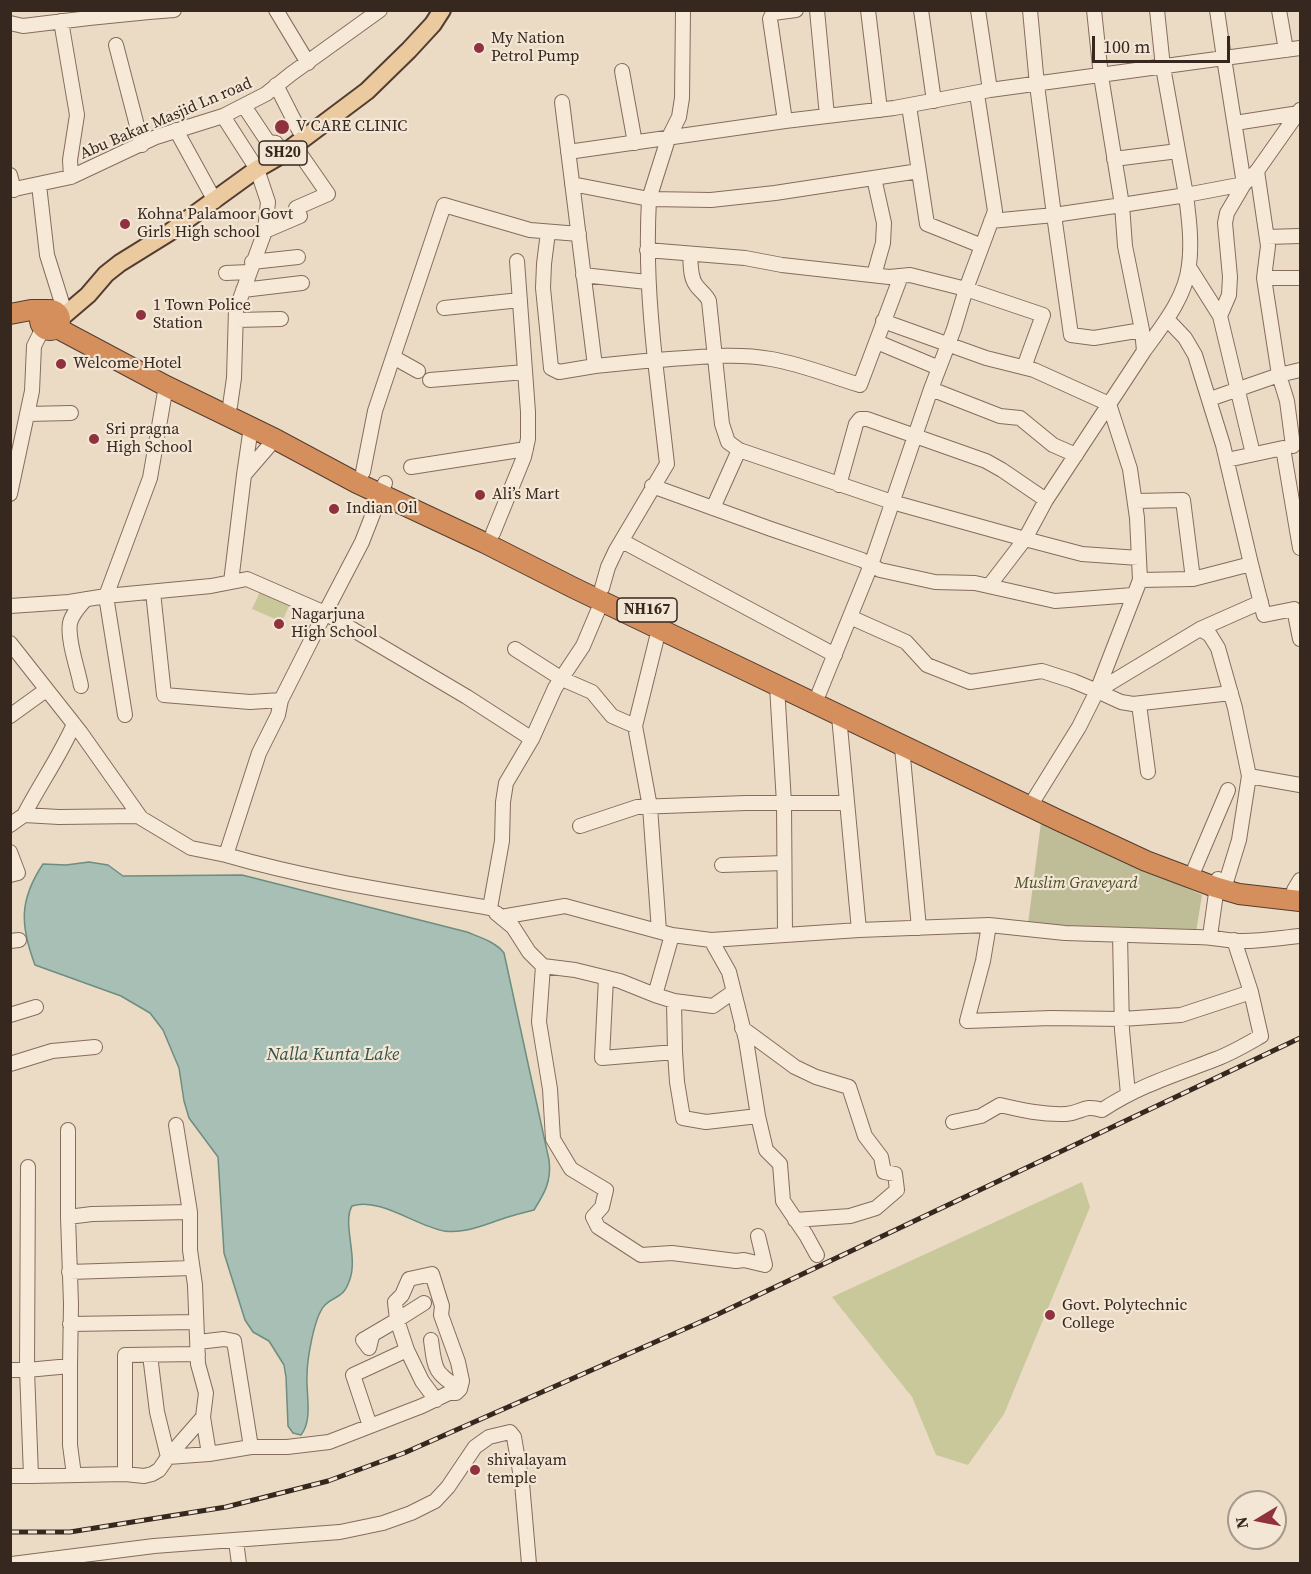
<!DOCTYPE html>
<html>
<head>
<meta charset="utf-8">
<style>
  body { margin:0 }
  #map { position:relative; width:1311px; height:1574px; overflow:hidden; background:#ebdbc5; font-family:"Source Serif 4",serif }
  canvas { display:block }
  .frame { position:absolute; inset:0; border:12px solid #36271f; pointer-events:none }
  .north { position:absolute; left:1227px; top:1490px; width:60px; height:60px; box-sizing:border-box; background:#f3e6d4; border:2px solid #a79a8c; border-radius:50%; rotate:260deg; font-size:16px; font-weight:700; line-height:24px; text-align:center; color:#36271f }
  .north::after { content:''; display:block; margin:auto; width:21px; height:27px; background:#90313e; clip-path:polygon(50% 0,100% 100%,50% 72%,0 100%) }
  .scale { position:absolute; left:1092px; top:36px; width:138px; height:27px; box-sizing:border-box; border:3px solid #36271f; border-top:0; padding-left:8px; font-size:18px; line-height:21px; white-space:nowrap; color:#36271f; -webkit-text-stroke:4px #f3e6d4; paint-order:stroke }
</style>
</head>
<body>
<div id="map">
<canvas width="1311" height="1574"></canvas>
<div class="frame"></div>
<div class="north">N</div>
<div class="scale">100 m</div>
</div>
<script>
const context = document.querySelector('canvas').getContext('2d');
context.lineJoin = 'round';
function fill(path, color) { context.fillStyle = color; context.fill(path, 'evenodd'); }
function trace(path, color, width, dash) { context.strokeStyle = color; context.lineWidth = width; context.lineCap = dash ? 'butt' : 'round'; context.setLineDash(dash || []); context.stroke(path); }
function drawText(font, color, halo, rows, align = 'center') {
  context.font = font + ' "Source Serif 4",serif'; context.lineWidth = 4.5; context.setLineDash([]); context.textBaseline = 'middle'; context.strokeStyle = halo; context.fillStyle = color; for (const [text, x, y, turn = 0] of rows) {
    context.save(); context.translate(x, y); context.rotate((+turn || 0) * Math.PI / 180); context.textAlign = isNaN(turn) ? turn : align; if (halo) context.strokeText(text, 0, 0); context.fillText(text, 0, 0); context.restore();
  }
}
fill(new Path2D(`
  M260,592L289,606L282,622L252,609Z
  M1082,1182L1090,1207L1004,1414L968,1465L936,1455L912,1397L832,1297Z`), '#c9c89a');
fill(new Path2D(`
  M1041,822L1202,895L1196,932L1028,924Z`), '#bebd98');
const water = new Path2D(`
  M89,862L108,865L123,876L242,875L467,932C479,937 496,942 504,953L549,1160C552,1181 544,1194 534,1210C523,1213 513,1215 502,1219C483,1225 465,1234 444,1231C416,1226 380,1197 352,1206C342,1223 358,1256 350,1279C343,1300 336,1294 325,1305C314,1316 307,1360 307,1376C306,1394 313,1420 301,1435L293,1433L288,1426L286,1377L284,1365L269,1341L253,1332L245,1320L224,1253L218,1157L189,1118L184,1101L179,1068L163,1030L150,1013L121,996L35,965C20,925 19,900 43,864L66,865Z`);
fill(water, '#a7bfb4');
trace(water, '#6e8d81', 1.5);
const minor = new Path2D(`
  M87,10L89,18L149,12
  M149,10V12L174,10
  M276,10L308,63
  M683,10L682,98L679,117L668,139L649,199L711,200L775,193L919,171
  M817,10L827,116
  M868,10L880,110
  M921,10L934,101
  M978,10L990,90
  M1094,10L1101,76L1122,205L1186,195L1163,67L1157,10
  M1217,10L1224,58L1300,48
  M1279,10L1286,50
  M61,21L77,115L70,160L71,177
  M10,23L23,26L89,18
  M116,45L142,145
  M622,71L635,143
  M276,85L299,130L306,136
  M562,102L595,366L655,360L667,464L616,550L608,567L602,588
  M244,106L268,142L276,143L283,154
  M909,106L927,224L982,246
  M223,116L257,169L268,202L265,231L236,310L234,378L230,406
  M785,121L770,19L773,13L796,10
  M1235,123L1299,113
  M176,130L215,201
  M568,152L785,121L894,108L990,90L1224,58L1244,184L1257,171L1300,110
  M1114,159L1178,151
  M1257,171L1268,246L1264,278L1279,375L1300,370
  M10,175L14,190
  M572,184L649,199C646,256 649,303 655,360C693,358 733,352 771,359C801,364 830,376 860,385L901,276
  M39,185L47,255L62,303
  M10,190L71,177L156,137L223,116L266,94L291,74L380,10
  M991,221L1054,215L1037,85L1030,10
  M265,231L300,216L296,208L328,194L294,145
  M548,232L544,264L543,288L551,368L559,372L595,366
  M1267,237L1300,236
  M647,250L745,258L782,265L889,277L910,275L966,289L1043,315L1024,367
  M690,255C691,265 690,277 696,285C700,291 706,294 709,301L722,424L728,442L739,450
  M252,262L298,257
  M1189,267L1220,316L1253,454
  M226,273L249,272
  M583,275L647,282
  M874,275L883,243L884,223L874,178
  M1264,278H1300
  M243,290L302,283
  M444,308L520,300
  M1220,316L1229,295L1230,277L1225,223L1227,213L1244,184
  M236,320L281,319
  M877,342L939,368
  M1144,351C1162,326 1186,297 1189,265C1192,242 1189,219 1186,195L1244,184
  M393,357L418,371
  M430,380L525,372
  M931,389L1000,416L1020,418L1053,445L1076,455
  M1210,399L1279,375L1287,401L1293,446
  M27,414L71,413
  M1227,460L1283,448L1300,548
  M411,467L526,449
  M363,472L375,411L444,205L530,230L579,234
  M244,475L251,427
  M839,485L856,424L860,419H867L986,461L1002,470L1046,500
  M652,486L771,529L862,560L880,570L935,582L975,583L1055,601L1133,595
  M10,494L32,391L34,346L43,328
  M1135,501L1183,500L1193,579
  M713,508L739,450L892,502L1025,539L1082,554L1139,558
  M493,533L524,457L528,439V412L517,261
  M622,541L835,655
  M1251,564L1264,615L1294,609L1300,639
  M1140,580L1193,579L1251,564L1223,445L1195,355L1185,338L1167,319
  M231,582L244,475L275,439
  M989,586L1025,539L1046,500L1144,351L1142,330L1094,338L1071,335L1054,215L1122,205L1125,246L1142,330
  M10,606L69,602L106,596L211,586L247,579L325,613L362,542L385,483
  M850,617L906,642L927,665L970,682L1042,671L1073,681L1097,691L1140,580L1137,518L1130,469L1109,404L1034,370L986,358L883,321
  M659,629L635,726L650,807L659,931
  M1200,629L1261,602
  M10,643L81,733L141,818L191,848L226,855L259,753L278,715L281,700L250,702L164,695L153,592
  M515,649L562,679L592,692L612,716L635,726
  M81,686C78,669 67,640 70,623C72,614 80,606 86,599
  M777,686L784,803L785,935
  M1097,691L1121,702L1133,704L1231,693
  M819,693L871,565L931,389L954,329L966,289L995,211L977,94
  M281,700L325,613L467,697L532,739
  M1139,704L1148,772
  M125,715L106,596L150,478L166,386
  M10,716L46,690
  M839,716L859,930
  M74,724C60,756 40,784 24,815L59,817L139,816
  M902,747L919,928
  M1249,776L1300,785
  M1035,798L1079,727L1097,691L1200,629L1210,635L1218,648L1235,708L1249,776L1239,840L1227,879
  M10,825L24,815
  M580,826L637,807L746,803H845
  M10,852L18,873L10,875
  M226,855C312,880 402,893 490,908L502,841L503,802L506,783L532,739L555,688L583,646L602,601
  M722,865L784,863
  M1194,870L1228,790
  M1294,890L1300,880
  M496,913L513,927L529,952L543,966L575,970L620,981L655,995L672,935
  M501,917L565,906L672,935L711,940L859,930L989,925L1065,933L1193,937C1209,936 1222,940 1237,941C1258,942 1279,938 1300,936
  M989,925L983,961L967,1021L1051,1018L1122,1019L1181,1015L1251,992
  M1120,935L1122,1030L1128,1094
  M1210,936L1218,879
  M711,940L729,972L746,1040L758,1116L766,1150L780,1164L783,1201L806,1235L817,1255
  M10,941L19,940
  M543,966L539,1022L550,1089L553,1139L571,1169L606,1190L602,1207L593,1217L598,1227L641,1255L672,1253L736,1261L744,1260L765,1265L758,1236
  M606,978L602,1058L675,1052L677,1082L683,1118L706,1122L758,1116
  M655,995L674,1001L675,1052
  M674,1001L713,1006L733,992
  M10,1015L36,1007
  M742,1028L795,1067L816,1077L849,1087L865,1136L881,1157L884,1172L895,1174L897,1190L876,1208L850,1216L795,1220
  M10,1064L52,1051L95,1047
  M953,1122L981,1116L1000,1105C1021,1110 1043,1115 1066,1114C1082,1113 1083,1104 1102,1110C1140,1085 1175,1075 1216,1059C1232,1053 1247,1044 1261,1036L1251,992L1234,940
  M176,1125L190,1212V1250L195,1285L198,1364L206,1393L203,1417L209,1454
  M68,1130V1217
  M69,1272L192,1268
  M70,1324L196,1322
  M372,1336L369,1348L363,1340L397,1320L407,1350
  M431,1340C435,1370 434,1372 460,1389
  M198,1342L224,1339L234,1341L251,1447
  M150,1355L157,1412L168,1457
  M70,1366L71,1304L68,1217L92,1214L190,1212
  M10,1370H27L28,1167
  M370,1426L353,1375L407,1350L422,1381L436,1400
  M168,1457L203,1417
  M125,1474V1355L198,1354
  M10,1476H31L27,1370L70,1366V1445L74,1475
  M31,1476L125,1474L144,1476L152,1474L159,1470L168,1457L209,1454L251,1447H287L329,1442L422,1406L449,1393H456L460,1389L462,1381L458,1362L441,1315L442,1306L432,1274L409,1279L402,1295L395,1302L397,1320L424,1303
  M236,1541L239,1564
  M12,1564L154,1546L340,1532L383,1523L411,1513L435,1501L448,1487L475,1447L489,1437L510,1432L514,1437L522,1483L529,1564`);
const major = new Path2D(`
  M61,318L88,295L106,274L120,263L170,232L257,169L283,154L367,91L409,50L433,24L442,10`);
const highway = new Path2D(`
  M40 320a10 10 0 1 1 20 0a10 10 0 1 1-20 0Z
  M10,314L31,310H47
  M57,328L166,386L275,439L357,483L485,543L574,588L1060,821L1146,861L1215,887L1239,894L1300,901`);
trace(minor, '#856c5c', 16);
trace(major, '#533c30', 20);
trace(highway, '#533c30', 22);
trace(minor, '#f6e9d8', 14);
trace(major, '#eccaa0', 16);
trace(highway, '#d58f5c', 20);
const rail = new Path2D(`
  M10,1532H70L226,1507L328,1481L404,1453L714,1316L1300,1038`);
trace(rail, '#36271f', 5);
trace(rail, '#f3e6d4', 3, [9]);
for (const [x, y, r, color] of [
  [479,48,6,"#90313e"],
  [282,127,8,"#90313e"],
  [125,224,6,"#90313e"],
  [141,315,6,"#90313e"],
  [61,364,6,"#90313e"],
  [94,439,6,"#90313e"],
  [480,495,6,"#90313e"],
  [334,509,6,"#90313e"],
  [279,624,6,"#90313e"],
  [1050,1315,6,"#90313e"],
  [475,1470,6,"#90313e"]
]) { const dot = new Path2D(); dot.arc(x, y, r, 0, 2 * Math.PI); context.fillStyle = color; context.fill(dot); trace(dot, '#f3e6d4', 2); }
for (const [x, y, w] of [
  [283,153,48],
  [647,610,60]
]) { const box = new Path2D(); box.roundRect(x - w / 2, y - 12, w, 24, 4.5); context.fillStyle = '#f3e6d4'; context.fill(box); trace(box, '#36271f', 1.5); }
drawText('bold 15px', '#36271f', null, [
  ["SH20",283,153],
  ["NH167",647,610]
]);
drawText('16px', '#36271f', '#f3e6d4', [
  ["My Nation",491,39],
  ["Petrol Pump",491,57],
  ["V CARE CLINIC",296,127],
  ["Kohna Palamoor Govt",137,215],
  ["Girls High school",137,233],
  ["1 Town Police",153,306],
  ["Station",153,324],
  ["Welcome Hotel",73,364],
  ["Sri pragna",106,430],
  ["High School",106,448],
  ["Ali’s Mart",492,495],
  ["Indian Oil",346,509],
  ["Nagarjuna",291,615],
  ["High School",291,633],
  ["Govt. Polytechnic",1062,1306],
  ["College",1062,1324],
  ["shivalayam",487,1461],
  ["temple",487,1479]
], 'left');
drawText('16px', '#36271f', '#f3e6d4', [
  ["Abu Bakar Masjid Ln road",166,119,-23]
]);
drawText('italic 16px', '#4c5127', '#f3e6d4', [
  ["Muslim Graveyard",1076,884]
]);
drawText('italic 18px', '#30554d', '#f3e6d4', [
  ["Nalla Kunta Lake",333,1055]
]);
</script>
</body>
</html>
